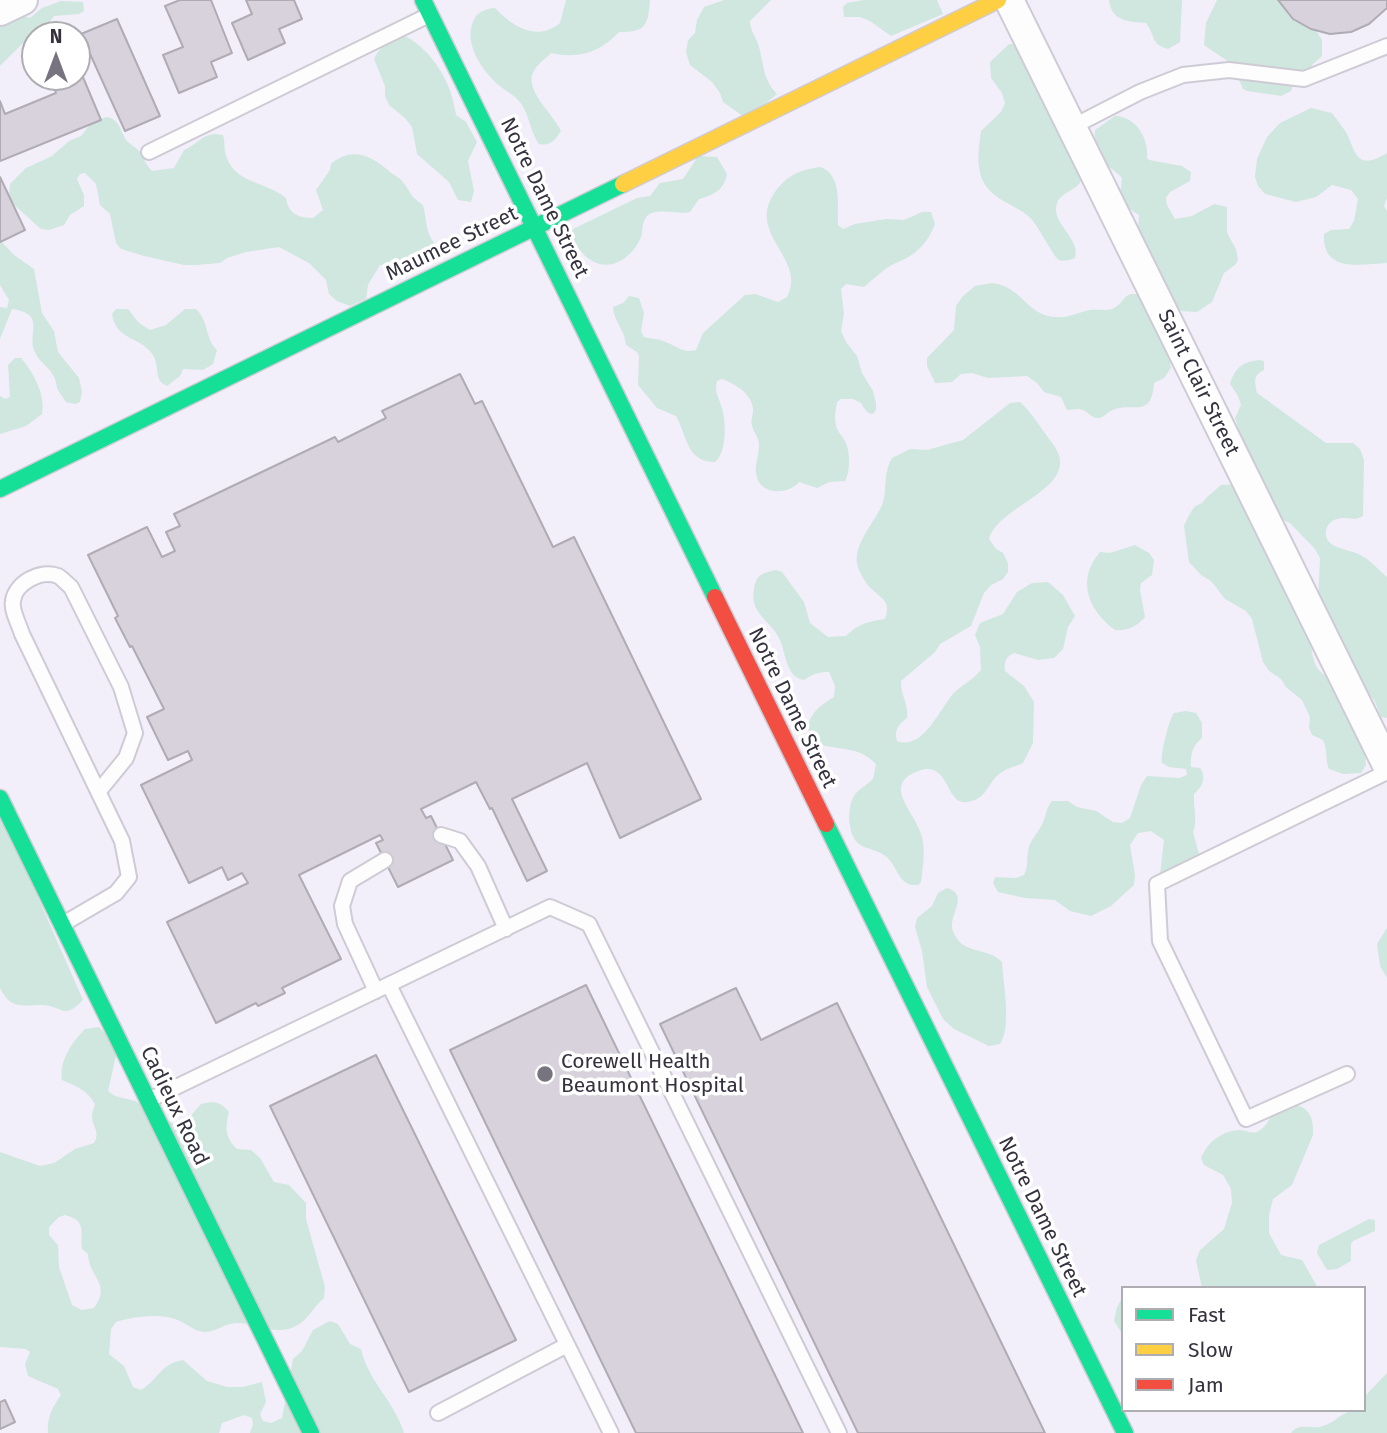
<!DOCTYPE html>
<html>
<head>
<meta charset="utf-8">
<style>
  body { margin:0 }
  #map { position:relative; width:1387px; height:1433px; overflow:hidden; background:#f2effa; font-family:"Fira Sans",sans-serif }
  canvas { display:block }
  .legend { position:absolute; left:1121px; top:1286px; width:245px; height:126px; box-sizing:border-box; background:#fff; border:2px solid #aeadb2; margin:0; padding:9px 12px; list-style:none; font-size:21px; color:#35313e }
  .legend li { display:flex; align-items:center; gap:14px; height:35px }
  .legend b { width:35px; border:2px solid #aeadb2 }
  .north { position:absolute; left:21px; top:21px; width:70px; height:70px; box-sizing:border-box; background:#fff; border:2px solid #aeadb2; border-radius:50%; rotate:0deg; font-size:19px; font-weight:700; line-height:28px; text-align:center; color:#35313e }
  .north::after { content:''; display:block; margin:auto; width:24px; height:32px; background:#777480; clip-path:polygon(50% 0,100% 100%,50% 72%,0 100%) }
</style>
</head>
<body>
<div id="map">
<canvas width="1387" height="1433"></canvas>
<ul class="legend">
<li><b style="height:9px;background:#16e098"></b>Fast</li>
<li><b style="height:9px;background:#ffcf43"></b>Slow</li>
<li><b style="height:9px;background:#f24e42"></b>Jam</li>
</ul>
<div class="north">N</div>
</div>
<script>
const context = document.querySelector('canvas').getContext('2d');
context.lineJoin = 'round';
function fill(path, color) { context.fillStyle = color; context.fill(path, 'evenodd'); }
function trace(path, color, width, dash) { context.strokeStyle = color; context.lineWidth = width; context.lineCap = dash ? 'butt' : 'round'; context.setLineDash(dash || []); context.stroke(path); }
function drawText(font, color, halo, rows, align = 'center') {
  context.font = font + ' "Fira Sans",sans-serif'; context.lineWidth = 7; context.setLineDash([]); context.textBaseline = 'middle'; context.strokeStyle = halo; context.fillStyle = color; for (const [text, x, y, turn = 0] of rows) {
    context.save(); context.translate(x, y); context.rotate((+turn || 0) * Math.PI / 180); context.textAlign = isNaN(turn) ? turn : align; if (halo) context.strokeText(text, 0, 0); context.fillText(text, 0, 0); context.restore();
  }
}
fill(new Path2D(`
  M566,0H650C648,26 646,32 619,32C600,53 578,59 551,53C546,58 539,63 535,69C521,88 553,113 561,131C555,140 551,146 539,144C530,132 530,117 522,105C516,96 509,93 501,87C482,72 460,40 476,16C480,11 489,8 495,8C513,27 537,42 560,23Z
  M724,0H771L750,21C750,31 757,38 759,47C764,65 763,80 777,94L747,119L723,102L720,93L712,82L690,65L686,52L688,40L695,33L697,20L704,7Z
  M864,0H937L943,14L891,36L870,21L860,17H844L843,7L847,3Z
  M1109,0H1182L1180,42L1168,49C1150,44 1156,36 1146,23C1129,22 1111,21 1109,0Z
  M1217,0H1302L1308,17L1322,40V56L1312,65L1308,76L1294,83L1291,91L1281,96L1247,91L1243,89L1232,64L1204,45L1206,23Z
  M61,1L83,2L84,11L79,14L54,16L47,26L31,35L0,66V24L19,14L30,18L42,8Z
  M403,35C432,49 452,83 456,115L466,122L477,142L468,161L474,191L471,202L458,200L449,182L417,154L412,127L405,118L389,105L385,96V86L374,59C379,47 391,39 403,35Z
  M1009,44H1015L1020,48L1087,171C1084,175 1082,181 1078,185C1072,191 1060,194 1057,203C1050,224 1081,237 1075,258C1070,260 1064,262 1059,260C1054,258 1039,227 1032,220C1020,205 992,202 982,179C976,164 979,146 981,131L1001,112L1005,103L1002,93L991,78L990,62Z
  M1311,108L1332,113C1337,120 1344,128 1348,136C1357,159 1360,169 1387,153V198L1384,206L1387,211V263C1362,264 1322,274 1324,234L1331,230L1349,229L1354,221L1358,199L1351,190L1332,185L1316,197L1296,202L1265,194L1258,186L1255,177L1257,159L1267,137L1280,123Z
  M1115,116C1136,116 1149,139 1147,158L1149,160L1182,166L1191,172L1190,181L1170,192L1166,198L1167,205L1175,219L1192,216L1214,204L1227,207V233L1236,249L1238,260L1235,265L1224,273L1212,302L1197,312L1181,311L1170,301L1138,231L1139,215L1122,204L1120,197L1122,178C1101,157 1092,164 1095,130Z
  M106,117C120,118 120,132 127,141C131,145 137,148 140,152C144,159 146,165 152,171L174,168L184,150C200,144 202,131 223,135C225,141 224,146 225,152C232,184 266,181 286,198C288,214 299,218 313,218L323,210L316,190L330,170L331,164C352,146 371,156 389,171C393,175 399,177 402,181C413,194 407,194 423,205C427,220 425,232 435,244C433,263 395,266 380,265L368,285L366,299L350,306L337,301L329,294L326,280L309,263L279,247L246,252L227,258L220,263L196,265H184L144,256L121,249L116,243L110,214L100,205L96,184L85,173L80,174L77,179L84,195V206L70,215L64,225L49,230L41,229L12,203L9,195L10,184L26,168L52,156L69,141L81,136L91,123Z
  M698,156L717,157L727,174C724,190 714,195 699,199L690,212C678,215 657,207 647,216C642,221 643,230 641,237C633,257 610,274 589,259C581,254 578,245 571,239V230L637,198L650,196L660,183L683,179Z
  M820,167C843,174 837,207 838,225L843,229L855,224L886,219L904,220L922,212H931L935,224C927,245 915,255 896,263C885,267 873,280 864,287L846,284L841,289L844,314L841,331L846,342L857,356L862,373L873,391L876,403V410L873,414C867,414 864,408 861,403L853,399H841L837,402C836,410 834,417 836,425C837,432 842,435 845,441C850,451 851,471 845,481L829,482L817,488L799,482C787,496 758,495 756,473C755,464 759,455 759,445C759,437 753,432 752,425C750,419 754,414 753,408C751,393 735,384 722,379L717,381C714,392 719,398 722,408C726,423 727,452 715,462C686,462 687,435 676,416L657,408L638,385L639,356L637,352L626,345C625,330 614,322 613,307L623,303L629,296L639,298L644,313L641,331L644,337C652,339 661,339 668,343C680,348 683,353 696,350L703,333L745,295L755,294L778,302L787,297C808,259 745,234 775,192C787,175 800,170 820,167Z
  M0,240L14,255L34,269L42,313L54,331L58,352L79,378L82,392L80,402L75,404L66,402C63,397 59,393 57,388C56,384 56,380 54,377C50,367 38,362 34,350C28,332 46,314 12,309L0,339V307L7,308L9,300L0,285Z
  M992,283C1024,287 1026,317 1058,317C1069,318 1079,312 1090,310C1097,309 1105,311 1112,309C1129,301 1119,291 1144,295L1165,327L1171,368L1164,378L1154,383C1151,421 1132,400 1111,411C1106,413 1103,419 1097,418C1092,418 1088,412 1083,410C1078,408 1072,410 1067,410L1061,397L1044,392L1037,383L1027,376L988,378L972,373L961,374L952,382L935,383L927,366V358L954,330L956,306L963,296L975,286Z
  M116,309H128L139,323L150,330L166,325L185,309H196C209,321 205,339 217,350L213,364L203,370L183,369L180,376L167,386C153,380 160,368 154,357C143,336 116,342 112,314Z
  M15,358H21C33,372 46,395 42,414L26,426L0,434V396L5,399L10,397L8,365Z
  M1259,360L1264,361V370C1252,376 1255,382 1257,393L1326,443H1353L1360,449L1364,460L1363,516C1354,522 1347,516 1337,519C1332,520 1327,525 1326,530C1323,550 1350,548 1362,556C1372,561 1378,570 1387,577V718L1381,717C1375,704 1376,694 1360,694L1366,765L1361,773L1343,774L1329,769C1325,760 1328,751 1323,740L1312,735L1309,727L1310,717L1302,700L1286,687L1281,679L1269,671L1263,662L1252,619L1246,611L1225,599L1211,581L1201,575L1189,562L1184,526L1188,517L1194,507L1202,503L1207,497L1221,485L1239,484L1244,445L1235,418L1241,405L1238,396L1230,384C1235,368 1242,362 1259,360ZM1276,517L1290,523L1315,549L1320,558L1318,604L1331,678C1305,669 1315,640 1306,619C1303,611 1292,607 1287,599Z
  M1020,402C1031,412 1038,424 1047,436C1052,443 1059,451 1060,460C1063,493 998,508 989,539L996,549L1003,553L1008,563V572L1003,579L991,585L984,593L971,626L940,644L935,652L901,681C900,694 909,704 907,718C898,725 894,730 897,741C922,751 939,711 952,695C961,685 972,681 981,670L980,647L975,635L980,623L1003,614L1017,592L1032,583L1048,582L1063,595L1075,616L1068,627L1063,649L1054,658L1038,660L1014,653C1006,657 1004,661 1005,671L1024,686L1034,702L1033,743L1023,763C1014,767 1004,769 998,775C986,786 987,799 967,802C945,806 950,759 918,771C881,785 915,812 921,834C926,848 923,867 921,882L918,885C897,887 898,864 884,855C877,850 866,849 859,844C847,835 846,805 856,793C861,788 868,784 873,779L876,764C858,745 838,751 814,743C800,721 816,708 834,697L835,686L829,672C818,672 813,674 804,680C786,677 786,654 780,640C771,620 749,614 754,589C756,574 763,573 776,570L782,572L804,602L810,623L828,637L846,636C859,623 868,622 885,619C890,605 886,601 875,592C869,588 862,577 859,570C849,548 874,524 882,505C888,491 882,476 892,458L910,449L927,450L963,440L1010,403Z
  M1135,545L1149,553L1154,560L1152,575L1141,583L1140,590L1145,617C1138,626 1127,631 1115,630C1088,610 1076,580 1100,552L1110,553Z
  M1186,711L1196,713L1202,723V738C1191,748 1191,754 1191,767L1200,768C1207,778 1202,787 1194,794C1193,807 1198,821 1193,832L1199,854L1192,875L1167,880L1160,874L1164,840L1151,831L1138,833L1130,845L1135,875L1134,885L1111,906L1091,916L1070,911L1055,900L1025,898L998,892L993,883L995,877L1016,878L1024,875C1029,866 1026,856 1029,847C1032,837 1040,831 1043,822C1047,813 1046,808 1052,801H1068L1077,807L1096,811L1113,822L1122,823L1130,818L1141,785L1147,776L1179,778L1187,775L1186,769L1169,767L1162,763C1160,757 1169,718 1174,713Z
  M0,811L83,1000C63,1021 63,1006 43,1005C22,1005 11,1010 0,988Z
  M947,888C971,895 947,916 953,931C962,956 987,946 1002,962C1003,983 1012,1027 1000,1044L989,1046L954,1029L943,1019L927,987L922,951L915,927L917,918L932,906L938,893Z
  M1387,928V978L1380,966L1377,944Z
  M99,1027L118,1047L108,1091L115,1096L135,1101L182,1129L188,1119L201,1104C214,1101 220,1101 229,1112C225,1127 225,1138 237,1149L251,1150L260,1158L274,1182L289,1185L306,1203V1219L325,1287L324,1298C313,1307 308,1321 294,1327C275,1336 254,1322 235,1323C224,1324 216,1332 204,1332C192,1331 186,1322 175,1319C160,1313 131,1317 116,1322L111,1329L109,1354L124,1366L133,1387L141,1390C159,1379 160,1364 183,1360L207,1381L227,1387H243L262,1382L266,1402L260,1414L263,1421L271,1423L282,1418L293,1359L302,1351L313,1330L330,1321L338,1324L350,1344L361,1349C368,1381 395,1402 404,1433H250L253,1424L252,1418L244,1415L222,1423L219,1433H48C47,1417 52,1408 61,1395L58,1389L28,1376L25,1364L30,1352L26,1349L0,1347V1152L40,1166L54,1163L75,1149L94,1143C101,1132 92,1127 92,1116C92,1112 94,1108 95,1104C87,1090 76,1086 62,1080C59,1061 72,1042 85,1029ZM65,1215C87,1221 80,1230 82,1249L88,1254C89,1278 112,1284 94,1308L82,1310L72,1305L59,1267L58,1245L49,1235V1227L59,1217Z
  M1291,1104C1309,1106 1314,1117 1313,1135L1292,1185L1273,1199L1269,1215V1233L1281,1255L1302,1260L1318,1288H1202L1196,1260L1200,1250L1224,1229L1232,1203L1231,1189L1223,1175L1204,1165L1201,1158C1208,1142 1221,1131 1240,1130C1246,1130 1250,1134 1257,1132C1271,1126 1268,1109 1291,1104Z
  M1369,1219L1375,1220V1231L1353,1241L1351,1244V1261L1337,1269L1327,1270L1317,1253L1319,1245Z
  M1121,1300H1123V1335L1114,1321L1117,1307Z
  M1387,1373V1433H1291C1299,1422 1311,1430 1323,1426C1343,1419 1339,1410 1364,1410V1397Z`), '#cfe7de');
const building = new Path2D(`
  M180,0H211L232,53L211,62L217,77L179,93L163,55L183,47L165,6Z
  M246,0H294L302,19L279,29L285,43L248,60L232,23L252,14Z
  M1278,0H1387V8L1369,24L1351,32L1330,34L1311,29L1293,19Z
  M117,19L160,116L125,131L81,34Z
  M77,63L101,120L0,161V101L5,114L56,93L50,77H77Z
  M0,177L25,230L0,242Z
  M460,374L475,404L482,401L553,547L574,537L701,799L620,838L587,763L512,799L547,871L527,881L492,808L490,809L476,782L421,809L426,818L431,816L453,860L398,887L376,843L383,840L380,835L299,875L341,959L282,988L285,993L258,1006L256,1003L216,1023L167,922L248,883L242,873L228,880L222,867L189,883L141,785L192,760L188,751L168,760L147,717L164,709L132,646L130,647L115,618L118,616L88,555L147,527L162,557L175,551L166,532L180,526L174,514L335,437L338,442L386,418L382,411Z
  M586,985L803,1433H636L450,1050Z
  M736,988L761,1040L837,1003L1045,1433H858L660,1024Z
  M376,1055L516,1340L409,1392L270,1106Z
  M5,1400L15,1422L0,1429V1402Z`);
fill(building, '#d7d2dc');
trace(building, '#b0abb5', 2);
const lane = new Path2D(`
  M1072,127L1140,92L1183,75L1229,70L1304,79L1387,46
  M149,152L427,16
  M441,835L460,841L478,866L506,929
  M63,924L116,893L129,877L122,841L22,634C19,624 11,610 13,601C15,583 41,569 58,576C62,578 67,584 71,587L121,687L135,733L126,758L99,791
  M389,985L611,1433
  M376,991L345,924L342,906L350,881L385,860
  M1347,1074L1246,1119L1160,941L1157,884L1387,772
  M149,1100L550,907L589,924L839,1433
  M438,1413L567,1345`);
const street = new Path2D(`
  M1009,0L1387,765
  M0,11L23,0`);
const fast = new Path2D(`
  M423,0L715,597
  M0,489L623,184
  M0,798L311,1433
  M826,824L1125,1433`);
const slow = new Path2D(`
  M623,184L998,0`);
const jam = new Path2D(`
  M715,597L826,824`);
trace(lane, '#cecbd5', 18);
trace(street, '#cecbd5', 32);
trace(fast, '#cecbd5', 19);
trace(slow, '#cecbd5', 19);
trace(jam, '#cecbd5', 19);
trace(lane, '#fdfdfe', 14);
trace(street, '#fdfdfe', 28);
trace(fast, '#16e098', 16);
trace(slow, '#ffcf43', 16);
trace(jam, '#f24e42', 16);
for (const [x, y, r, color] of [
  [545,1074,9,"#777480"]
]) { const dot = new Path2D(); dot.arc(x, y, r, 0, 2 * Math.PI); context.fillStyle = color; context.fill(dot); trace(dot, '#fff', 2.5); }
drawText('21px', '#35313e', '#fff', [
  ["Notre Dame Street",544,198,64],
  ["Maumee Street",452,244,-26],
  ["Saint Clair Street",1198,383,64],
  ["Notre Dame Street",792,708,64],
  ["Cadieux Road",174,1106,64],
  ["Notre Dame Street",1042,1217,64]
]);
drawText('21px', '#35313e', '#fff', [
  ["Corewell Health",561,1062],
  ["Beaumont Hospital",561,1086]
], 'left');
</script>
</body>
</html>
